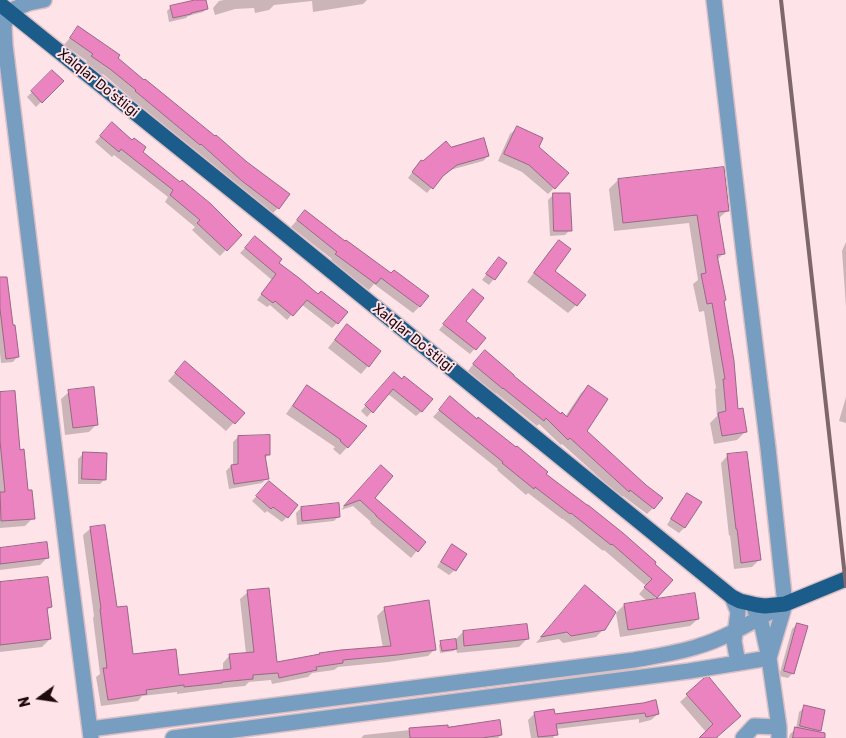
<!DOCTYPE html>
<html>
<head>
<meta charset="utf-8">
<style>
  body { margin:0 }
  #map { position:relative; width:846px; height:738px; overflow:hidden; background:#fee3e8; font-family:Rubik,sans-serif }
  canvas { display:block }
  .north { position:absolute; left:15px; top:673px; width:50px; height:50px; -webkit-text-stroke:4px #fee3e8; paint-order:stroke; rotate:256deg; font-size:14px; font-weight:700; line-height:20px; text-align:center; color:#1f0a0f }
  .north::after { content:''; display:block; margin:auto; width:18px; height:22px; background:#1f0a0f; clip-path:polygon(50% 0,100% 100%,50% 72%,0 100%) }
</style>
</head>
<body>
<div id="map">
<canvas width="846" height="738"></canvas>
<div class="north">N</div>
</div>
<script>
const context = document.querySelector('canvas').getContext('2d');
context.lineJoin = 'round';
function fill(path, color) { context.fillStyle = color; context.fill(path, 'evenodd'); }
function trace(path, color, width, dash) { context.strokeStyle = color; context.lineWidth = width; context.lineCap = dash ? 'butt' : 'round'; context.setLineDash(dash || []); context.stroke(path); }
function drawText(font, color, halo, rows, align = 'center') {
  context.font = font + ' Rubik,sans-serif'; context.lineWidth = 4; context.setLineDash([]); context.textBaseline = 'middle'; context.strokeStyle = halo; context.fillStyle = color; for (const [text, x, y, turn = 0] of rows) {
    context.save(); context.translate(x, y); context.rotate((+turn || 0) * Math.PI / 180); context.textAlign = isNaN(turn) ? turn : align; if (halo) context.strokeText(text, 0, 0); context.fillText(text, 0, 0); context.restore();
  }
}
fill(new Path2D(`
  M201,0H205L207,8L203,12L188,16L186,18L169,22L167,11L171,7Z
  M224,0H367L363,4L313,12L312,1L274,5L269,10L255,13L254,8L235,9L215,15L213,8L219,1Z
  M78,28L116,58L278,208L272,214L236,187L194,149L192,151L129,99L130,97L103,74L102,75L86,63L87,61L64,45Z
  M52,72L62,81L36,107L27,97Z
  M517,128L554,188L548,194L522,172L498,161L510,134Z
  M106,130L141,152L240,235L220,256L192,230L195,227L165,202L168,197L114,155L112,157L95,142Z
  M451,149L488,156L483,161L450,170L440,178L427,193L408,178L416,167Z
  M723,168L728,210L718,219L723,254L717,260L736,411L746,431L737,440L714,444L710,423L717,416L715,389L716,388L704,311L699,312L693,284L698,280L689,223L614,231L609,189L618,180Z
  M553,195L570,230L565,235L550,236L548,200Z
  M305,211L419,307L413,313L374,284L369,290L330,261L332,259L291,227Z
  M559,241L553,272L576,305L568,313L527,282L551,249Z
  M846,242V307L842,251Z
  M250,243L277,263L337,323L332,328L301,304L287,320L270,305L267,307L257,300L272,280L240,253Z
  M499,258L506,264L489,285L482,280Z
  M0,295L18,356L13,362L1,363L0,353Z
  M453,313L484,338L470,354L439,330Z
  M347,326L368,366L361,374L328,348L339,334Z
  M478,358L512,376L561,415L565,417L581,393L588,387L585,432L653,508L647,514L623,496L621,497L562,444L561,445L539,424L537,426L496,393L495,394L468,371Z
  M177,371L243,413L226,431L168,381Z
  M389,378L422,411L416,416L388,394L367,417L361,411Z
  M308,387L366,427L340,455L333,449L335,447L286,414L300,394Z
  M69,392L97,424L89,432L65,435L61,399Z
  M0,393L19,451L33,518L25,526L0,528Z
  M846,397V423L839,421Z
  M450,398L654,564L671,580L652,601L698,619L690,626L620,637L616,613L624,605L648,602L639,594L646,586L604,550L603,551L563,519H562L528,493L526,495L497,470L498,469L433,417Z
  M238,437L269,454L264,459L267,478L262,483L229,489L226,471L231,466H233V442Z
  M83,454L105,479L100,484H78V459Z
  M728,455L759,560L752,567L734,569L730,535L729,536L721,463Z
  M375,473L373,498L424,542L411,558L370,523L371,522L353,506L341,510Z
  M264,488L287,517L282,522L267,511L265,513L252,501Z
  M687,494L700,502L684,528L679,533L667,525L682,499Z
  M301,508L339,516L334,521L297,525L296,513Z
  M91,528L132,656L178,676L223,671V663L230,655L246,654L240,599L248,592L276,663L319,655L320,654L383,648L377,616L385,608L435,649L428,656L388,662L338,667L334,670L312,673L308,677L272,684L271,680L249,682L245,686L214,689L177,694V692L142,696L138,701L101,706L96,677L100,674L93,618L94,616L83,535Z
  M453,546L455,570L449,575L437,567L447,551Z
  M0,549L48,557L40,565L0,570Z
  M0,583L51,607L46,611L50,639L42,647L0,652Z
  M585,586L604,629L596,637L563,643L559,639L536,643Z
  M797,624L793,673L788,678L779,676L792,629Z
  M463,632L527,639L519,647L457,653L456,648L454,651L440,653L439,645L441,642L455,640Z
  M705,679L717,737L719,738H701L706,732L680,702Z
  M643,705L658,714L651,720L639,723V719L556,729V734L553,738H531L528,720L535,713L554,715Z
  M805,707L820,730L814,735L806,738H789L790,734L796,729L799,712Z
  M447,726V728L501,735L498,738H361L364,735Z`), '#0003');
const building = new Path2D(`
  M195,0H206L208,9L191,13V14L173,18L170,6Z
  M78,26L120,55L118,58L144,80L145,79L215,136L216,135L247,162L290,194L279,209L242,181L201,144L200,145L135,91L136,90L110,69L91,56L93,54L70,38Z
  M52,70L64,81L42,103L31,91Z
  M112,122L132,140L134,138L146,147L143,152L180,182L182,180L211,204L242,235L227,251L197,223L200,220L170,195L173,190L121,149L119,152L100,136Z
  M517,126L543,138L539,147L569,173L555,189L529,165L504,154Z
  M484,138L489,156L457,165L443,176L433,189L412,172L421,160L423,161L446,141L451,147Z
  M724,167L729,211L718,212L725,254L717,255L726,300L724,301L734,361L738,409L743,408L747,432L722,436L718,413L726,411L723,379H725L712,303L707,304L701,274L706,273L697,215L623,223L618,179Z
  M553,193H570L572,231H554Z
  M305,210L345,241L346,240L391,273L394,270L429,296L420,307L381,278L376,284L335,254L337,252L297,220Z
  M255,236L282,259L279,263L299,278L318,294L321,291L348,312L338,324L307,300L293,316L275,301L273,303L261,294L276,274L245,248Z
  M559,240L571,249L555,271L586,295L577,306L534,273Z
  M499,257L507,263L495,280L486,274Z
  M0,277H7L13,325H15L19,357L6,359L0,309Z
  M473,289L484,298L466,321L486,338L476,350L443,324Z
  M347,324L381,351L369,367L335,340Z
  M485,350L514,375V376L561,414L562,412L567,417L588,385L608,399L587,431L646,485L663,498L654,509L630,490L629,492L570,438L568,440L546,418L544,421L503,388V389L473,364Z
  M185,361L245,413L235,424L175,373Z
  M394,372L402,379L404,376L433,399L422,412L393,389L373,413L365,405Z
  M307,385L367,426L348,448L340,441L341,440L293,406Z
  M94,387L98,425L73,428L68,390Z
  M15,391L20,450L24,449L28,490H32L35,519L1,521L0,492H5L0,441V392Z
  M450,396L477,419L478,417L516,447L517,446L548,472L546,474L587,505H588L623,533L656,562L655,564L673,580L657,598L644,587L652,579L612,544L611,545L571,513L570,514L535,487L534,489L502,463L503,462L439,410Z
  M270,435V455H265L269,479L234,484L231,465L238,464V436Z
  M83,452L107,453L106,480L82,479Z
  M747,452L761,560L741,563L737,529H736L727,454Z
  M381,465L393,476L375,498L426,542L418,552L376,516V515L360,500L344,506Z
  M269,481L298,505L288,518L273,507L271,509L256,496Z
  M687,493L702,502L685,528L671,519Z
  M339,503L340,517L302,521L301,507Z
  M105,525L117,607L127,606L133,654L176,649L179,675L231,669L229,654L254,652L247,590L269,588L277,662L320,654L319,653L341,650L391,646L384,607L429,600L436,650L397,655L343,660V663L316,667L317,670L279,678L278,673L253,675V679L222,682V683L184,687V685L146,690L147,694L108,700L103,668H107L100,609H101L90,527Z
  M47,542L49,558L0,564V548Z
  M452,544L467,554L456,571L441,562Z
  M48,577L52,607L47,608L51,639L0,645V582Z
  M585,585L616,612L605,630L571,636L567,632L541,637Z
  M695,593L699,619L628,630L624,604Z
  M797,623L808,626L794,674L784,671Z
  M527,624L529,639L464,646L463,631Z
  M456,639L457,649L442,651L440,641Z
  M709,677L741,716L716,738H699L713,724L686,694L704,678Z
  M656,700L659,714L646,717L645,713L556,724L558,735L538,737L534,712L554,709L555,714L643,703Z
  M804,705L825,710L821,731L800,726Z
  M500,720L502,735L482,738H410L409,728L448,725V727Z
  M795,727L825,733V738H793Z`);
fill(building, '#ea83c0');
trace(building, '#9a6784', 1);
const minor = new Path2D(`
  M44,0L29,3L9,11L4,26L5,45L69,567L91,738
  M732,597L738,612L734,641L738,663
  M755,611L760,617L769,658L779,727V738
  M90,729L634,660C656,656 678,653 699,646C729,637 756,619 783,605
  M173,738L689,671L769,658L785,604L768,448L744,255L714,0
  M743,738L754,726L779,727`);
const major = new Path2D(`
  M0,4L272,223L732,597L740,601L757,605L765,606L785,604L846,579`);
trace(minor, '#dac0c5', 18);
trace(major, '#dac0c5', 18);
trace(minor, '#779ec0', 15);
trace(major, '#1c5c8a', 15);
trace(new Path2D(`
  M781,0L846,586`), '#7e676c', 4);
drawText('14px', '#1f0a0f', '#fee3e8', [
  ["Xalqlar Do’stligi",98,83,39],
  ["Xalqlar Do’stligi",413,338,39]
]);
</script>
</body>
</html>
